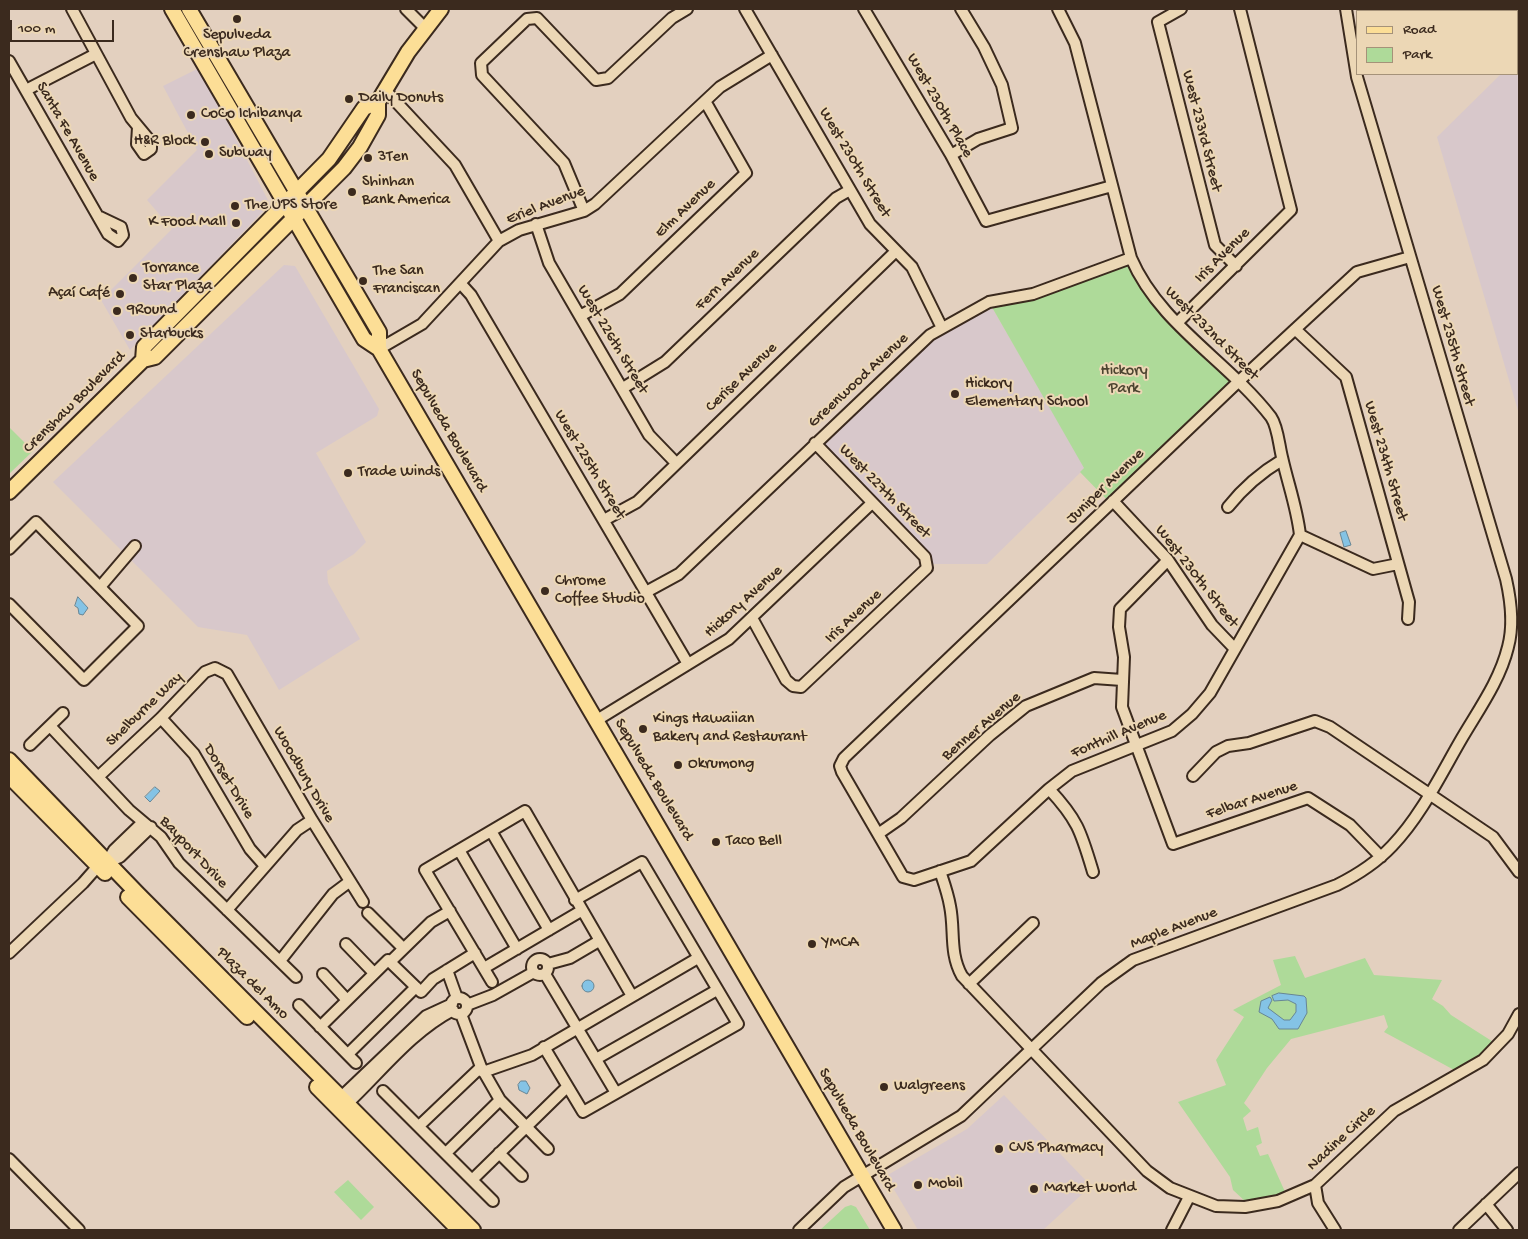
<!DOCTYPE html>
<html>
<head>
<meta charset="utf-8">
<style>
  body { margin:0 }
  #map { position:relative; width:1528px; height:1239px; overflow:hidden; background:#e3d0bf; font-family:"Gochi Hand",sans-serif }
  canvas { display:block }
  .frame { position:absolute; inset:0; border:10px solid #3b2a1e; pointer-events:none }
  .legend { position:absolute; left:1356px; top:10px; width:162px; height:65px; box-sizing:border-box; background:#ecd7b5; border:1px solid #a59279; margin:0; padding:6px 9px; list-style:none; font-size:15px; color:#3b2a1e }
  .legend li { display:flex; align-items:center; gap:10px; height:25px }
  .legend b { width:25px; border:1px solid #a59279 }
  .scale { position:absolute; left:10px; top:20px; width:104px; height:22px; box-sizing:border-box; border:2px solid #3b2a1e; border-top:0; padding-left:6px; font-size:15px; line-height:18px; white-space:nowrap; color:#3b2a1e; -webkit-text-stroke:4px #ecd7b5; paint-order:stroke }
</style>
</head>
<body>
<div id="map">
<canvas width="1528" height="1239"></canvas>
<div class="frame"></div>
<ul class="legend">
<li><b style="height:6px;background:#fcde96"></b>Road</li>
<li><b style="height:14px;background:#aeda99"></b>Park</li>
</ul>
<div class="scale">100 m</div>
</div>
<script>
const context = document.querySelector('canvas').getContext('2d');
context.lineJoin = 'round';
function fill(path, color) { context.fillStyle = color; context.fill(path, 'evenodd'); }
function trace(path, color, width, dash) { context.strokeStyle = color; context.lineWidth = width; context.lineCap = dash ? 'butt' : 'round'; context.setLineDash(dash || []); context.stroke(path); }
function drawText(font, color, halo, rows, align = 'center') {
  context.font = font + ' "Gochi Hand",sans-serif'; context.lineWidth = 4; context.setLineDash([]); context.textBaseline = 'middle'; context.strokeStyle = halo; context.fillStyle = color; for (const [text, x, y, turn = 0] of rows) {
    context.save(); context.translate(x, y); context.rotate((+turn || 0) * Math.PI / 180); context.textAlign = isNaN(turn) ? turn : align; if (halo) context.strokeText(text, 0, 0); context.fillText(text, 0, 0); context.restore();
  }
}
fill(new Path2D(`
  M1519,57V414L1437,137L1501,74H1517Z
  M199,68L270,204L130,350L101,300L172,229L147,200L197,150L163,86Z
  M284,265L295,266L379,409L377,416L316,453L366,542L354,554L327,571L328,583L360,639L279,690L247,635L198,627L53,482Z
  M989,302L1085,468L987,564H929L817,443L921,344Z
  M1004,1095L1091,1186L1043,1230H918L886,1176L967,1129Z`), '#d8c8cb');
fill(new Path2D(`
  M1130,259L1138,277L1237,382L1110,503L1080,472L1084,468L989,302L1016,298Z
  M9,427L33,451L9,474Z
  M1295,956L1305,978L1365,958L1374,975L1442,980L1432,999L1443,1006L1451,1015L1498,1045L1456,1071L1384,1032L1388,1027L1384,1015L1291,1039L1267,1068L1244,1103L1251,1111L1243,1118L1247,1131L1258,1127L1262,1143L1256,1146L1260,1156L1268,1154L1286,1194L1246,1202L1233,1190L1230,1177L1178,1102L1226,1085L1216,1060L1244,1017L1233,1010L1281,985L1273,960Z
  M348,1180L374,1207L361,1220L334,1192Z
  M851,1205L856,1207L870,1230H820L845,1207Z`), '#aeda99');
const water = new Path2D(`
  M1346,531L1351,545L1344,547L1340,533Z
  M78,597L88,608L83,615L79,614L78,608L75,606Z
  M155,787L160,791L150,802L145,797Z
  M582 986a6 6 0 1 1 12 0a6 6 0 1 1-12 0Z
  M1279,993L1304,996L1306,998L1307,1013L1298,1029H1279L1272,1019L1259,1012L1261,1001L1270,997L1272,1000L1268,1008L1284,1020H1290L1296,1012V1004L1288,1000L1274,1001L1272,996Z
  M521,1081H526L530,1088L527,1094L519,1090L518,1085Z`);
fill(water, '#84c3e5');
trace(water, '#678695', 1);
const minor = new Path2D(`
  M72,9L131,118L151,142V149L144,154L137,144L138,127
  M406,9L424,27
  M745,9L870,224L912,267L942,328
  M864,9L951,155L986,221L1112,186
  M1058,9L1075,43L1131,258C1160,325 1227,360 1271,417C1278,427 1279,446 1282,457C1288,484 1297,508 1300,535
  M1181,9L1158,22L1215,245L1236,266
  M9,61L108,234L118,241L123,235L121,227L100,217
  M26,90L96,54
  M385,90L455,165L499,241
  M951,155L978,139L1012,128L1002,85L984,47L961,9
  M584,211L564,163L482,75L481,63L527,19L537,18L596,80L608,78L672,18L687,9
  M536,224L549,263L649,435L676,463
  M461,284L471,295L688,664
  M580,316L620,294L746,173L705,101
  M1177,323L1291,210L1240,9
  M1296,330L1346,377L1409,602L1408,619
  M379,349L422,324L499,241L519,230L584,211L595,204L720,87L772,55
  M623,388L665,362L836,198L850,190
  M1113,501L1168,560L1212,625L1235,649
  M1228,507C1244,487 1260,473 1282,460
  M604,520L637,502L896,251
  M1300,535L1210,693L1192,714L1172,731L1072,771L1049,789L971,861L914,880L903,877L842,772L840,766L844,758L1238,382L1357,272L1410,257
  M1300,535L1373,569L1398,564
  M9,549L36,522L138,626L84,680L9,604
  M1168,560L1120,609L1119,627L1124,657L1122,707L1173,844L1308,798L1350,825L1381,857
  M100,587L135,546
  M646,592L679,574L930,335L989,302L1033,294L1131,258
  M752,618L786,680L793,686L801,687L927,568L925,557L815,443
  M161,718L194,754L250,849L265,866
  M597,720L729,639L872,503
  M50,726L129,810L161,837L179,863L296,977
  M30,745L63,713
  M1193,776L1216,752L1228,746L1249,743L1315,721L1330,727L1493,837L1519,872
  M98,777L161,718L205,672L215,668L227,674L312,820L363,902
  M1049,789C1078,820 1081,832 1093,872
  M491,831L549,930
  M878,834L901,818L990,735L1026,706L1094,678L1122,680
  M459,850L517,949
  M107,862L120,857L151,827
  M107,862L114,850L143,822
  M940,871C944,883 948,894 950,906C955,930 949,953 962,976L1147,1171L1170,1188L1216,1206L1245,1207L1278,1201L1315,1185L1394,1111L1483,1060L1508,1034L1519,1014
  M227,910L297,830L312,820
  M368,913L403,948
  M346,944L374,973
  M9,953L83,883L98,866
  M532 967a8 8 0 1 1 16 0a8 8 0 1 1-16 0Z
  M280,961L333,894L349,882
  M390,962L431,922L450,911
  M548,964L570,958L599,941
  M484,968L581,911
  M447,970L457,998
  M323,974L347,1000
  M545,974L616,1093
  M492,982L425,870L525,811L632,996
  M969,984L1033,923
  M451 1006a8 8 0 1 1 16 0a8 8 0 1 1-16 0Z
  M299,1005L356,1063
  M467,1005L493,995L534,972
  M461,1014L481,1067L500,1100L548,1149
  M320,1027L388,960L421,992L433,979L475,953
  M544,1047L583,1112L738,1024L642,862L575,900
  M348,1054L416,987
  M596,1059L717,990
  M483,1072L532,1055L698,958
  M383,1091L472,1180L567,1087
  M340,1098L426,1016L452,1004
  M347,1104C381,1072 411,1032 453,1010
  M419,1126L481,1067
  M446,1153L500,1100
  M499,1153L522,1176
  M9,1159L79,1230
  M472,1180L493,1201
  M1315,1185L1318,1203L1335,1230
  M1486,1204L1507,1230
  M799,1230L844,1187L961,1116L1101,983L1133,960L1337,885C1357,875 1376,863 1392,846C1421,816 1441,774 1462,738C1479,709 1500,680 1508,647C1514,625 1511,601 1506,579L1357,77L1346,9
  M1172,1230L1189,1197
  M1459,1230L1519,1173`);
const major = new Path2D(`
  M172,9L364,339L379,349L894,1230
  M189,9L379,332V349
  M143,360L144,347L329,159L364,108L378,102L408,52L441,9
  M9,492L143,360L155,357L344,168L360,147L378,115V102
  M9,760L138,894L473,1230
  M9,776L105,873
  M128,897L247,1017
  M317,1087L459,1230`);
trace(minor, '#3b2a1e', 14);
trace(major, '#3b2a1e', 18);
trace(minor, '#ecd7b5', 10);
trace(major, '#fcde96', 14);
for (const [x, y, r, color] of [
  [237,19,5,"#3b2a1e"],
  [349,99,5,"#3b2a1e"],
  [191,115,5,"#3b2a1e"],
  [205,142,5,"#3b2a1e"],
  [209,154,5,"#3b2a1e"],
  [368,158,5,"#3b2a1e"],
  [352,192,5,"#3b2a1e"],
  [235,206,5,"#3b2a1e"],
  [236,223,5,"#3b2a1e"],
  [133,278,5,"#3b2a1e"],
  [363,281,5,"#3b2a1e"],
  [120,294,5,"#3b2a1e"],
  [117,311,5,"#3b2a1e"],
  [130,335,5,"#3b2a1e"],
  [955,394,5,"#3b2a1e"],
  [348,473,5,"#3b2a1e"],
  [545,591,5,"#3b2a1e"],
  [643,729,5,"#3b2a1e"],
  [678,765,5,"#3b2a1e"],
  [716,842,5,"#3b2a1e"],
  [812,944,5,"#3b2a1e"],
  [884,1087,5,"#3b2a1e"],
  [999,1149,5,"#3b2a1e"],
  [918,1185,5,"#3b2a1e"],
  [1034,1189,5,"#3b2a1e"]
]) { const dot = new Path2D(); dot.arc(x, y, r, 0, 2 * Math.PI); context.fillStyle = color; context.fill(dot); trace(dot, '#ecd7b5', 2); }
drawText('16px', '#3b2a1e', '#ecd7b5', [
  ["Sepulveda",237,36,"center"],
  ["Crenshaw Plaza",237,54,"center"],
  ["Daily Donuts",359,99],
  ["CoCo Ichibanya",201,115],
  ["H&R Block",195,142,"right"],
  ["Subway",219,154],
  ["3Ten",378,158],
  ["Shinhan",362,183],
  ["Bank America",362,201],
  ["The UPS Store",245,206],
  ["K Food Mall",226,223,"right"],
  ["Torrance",143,269],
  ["Star Plaza",143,287],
  ["The San",373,272],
  ["Franciscan",373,290],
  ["Açaí Café",110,294,"right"],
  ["9Round",127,311],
  ["Starbucks",140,335],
  ["Hickory",965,385],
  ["Elementary School",965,403],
  ["Trade Winds",358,473],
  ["Chrome",555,582],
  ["Coffee Studio",555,600],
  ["Kings Hawaiian",653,720],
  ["Bakery and Restaurant",653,738],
  ["Okrumong",688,765],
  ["Taco Bell",726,842],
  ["YMCA",822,944],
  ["Walgreens",894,1087],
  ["CVS Pharmacy",1009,1149],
  ["Mobil",928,1185],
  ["Market World",1044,1189]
], 'left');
drawText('16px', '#3b2a1e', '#ecd7b5', [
  ["West 230th Place",939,106,60],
  ["West 233rd Street",1201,131,76],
  ["Santa Fe Avenue",67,132,60],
  ["West 230th Street",854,163,59],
  ["Eriel Avenue",546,206,-21],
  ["Elm Avenue",686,209,-44],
  ["Iris Avenue",1223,256,-45],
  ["Fern Avenue",728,280,-44],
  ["West 232nd Street",1211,334,45],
  ["West 226th Street",612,340,59],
  ["West 235th Street",1452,346,74],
  ["Cerise Avenue",742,378,-44],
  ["Greenwood Avenue",859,381,-43],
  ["Crenshaw Boulevard",75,403,-45],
  ["Sepulveda Boulevard",448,431,60],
  ["West 234th Street",1385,461,74],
  ["West 225th Street",589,465,59],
  ["Juniper Avenue",1106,487,-44],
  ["West 227th Street",884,492,46],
  ["West 230th Street",1196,577,52],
  ["Hickory Avenue",744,602,-42],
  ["Iris Avenue",854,617,-43],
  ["Shelburne Way",145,710,-44],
  ["Benner Avenue",982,727,-40],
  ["Fonthill Avenue",1119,735,-23],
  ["Woodbury Drive",303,775,60],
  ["Sepulveda Boulevard",653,780,59],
  ["Dorset Drive",228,782,59],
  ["Felbar Avenue",1252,801,-18],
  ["Bayport Drive",193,853,47],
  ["Maple Avenue",1174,929,-21],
  ["Plaza del Amo",252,984,45],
  ["Sepulveda Boulevard",856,1130,60],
  ["Nadine Circle",1342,1139,-43]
]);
drawText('16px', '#4c4430', '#ecd7b5', [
  ["Hickory",1124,372],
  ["Park",1124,390]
]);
</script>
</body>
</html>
